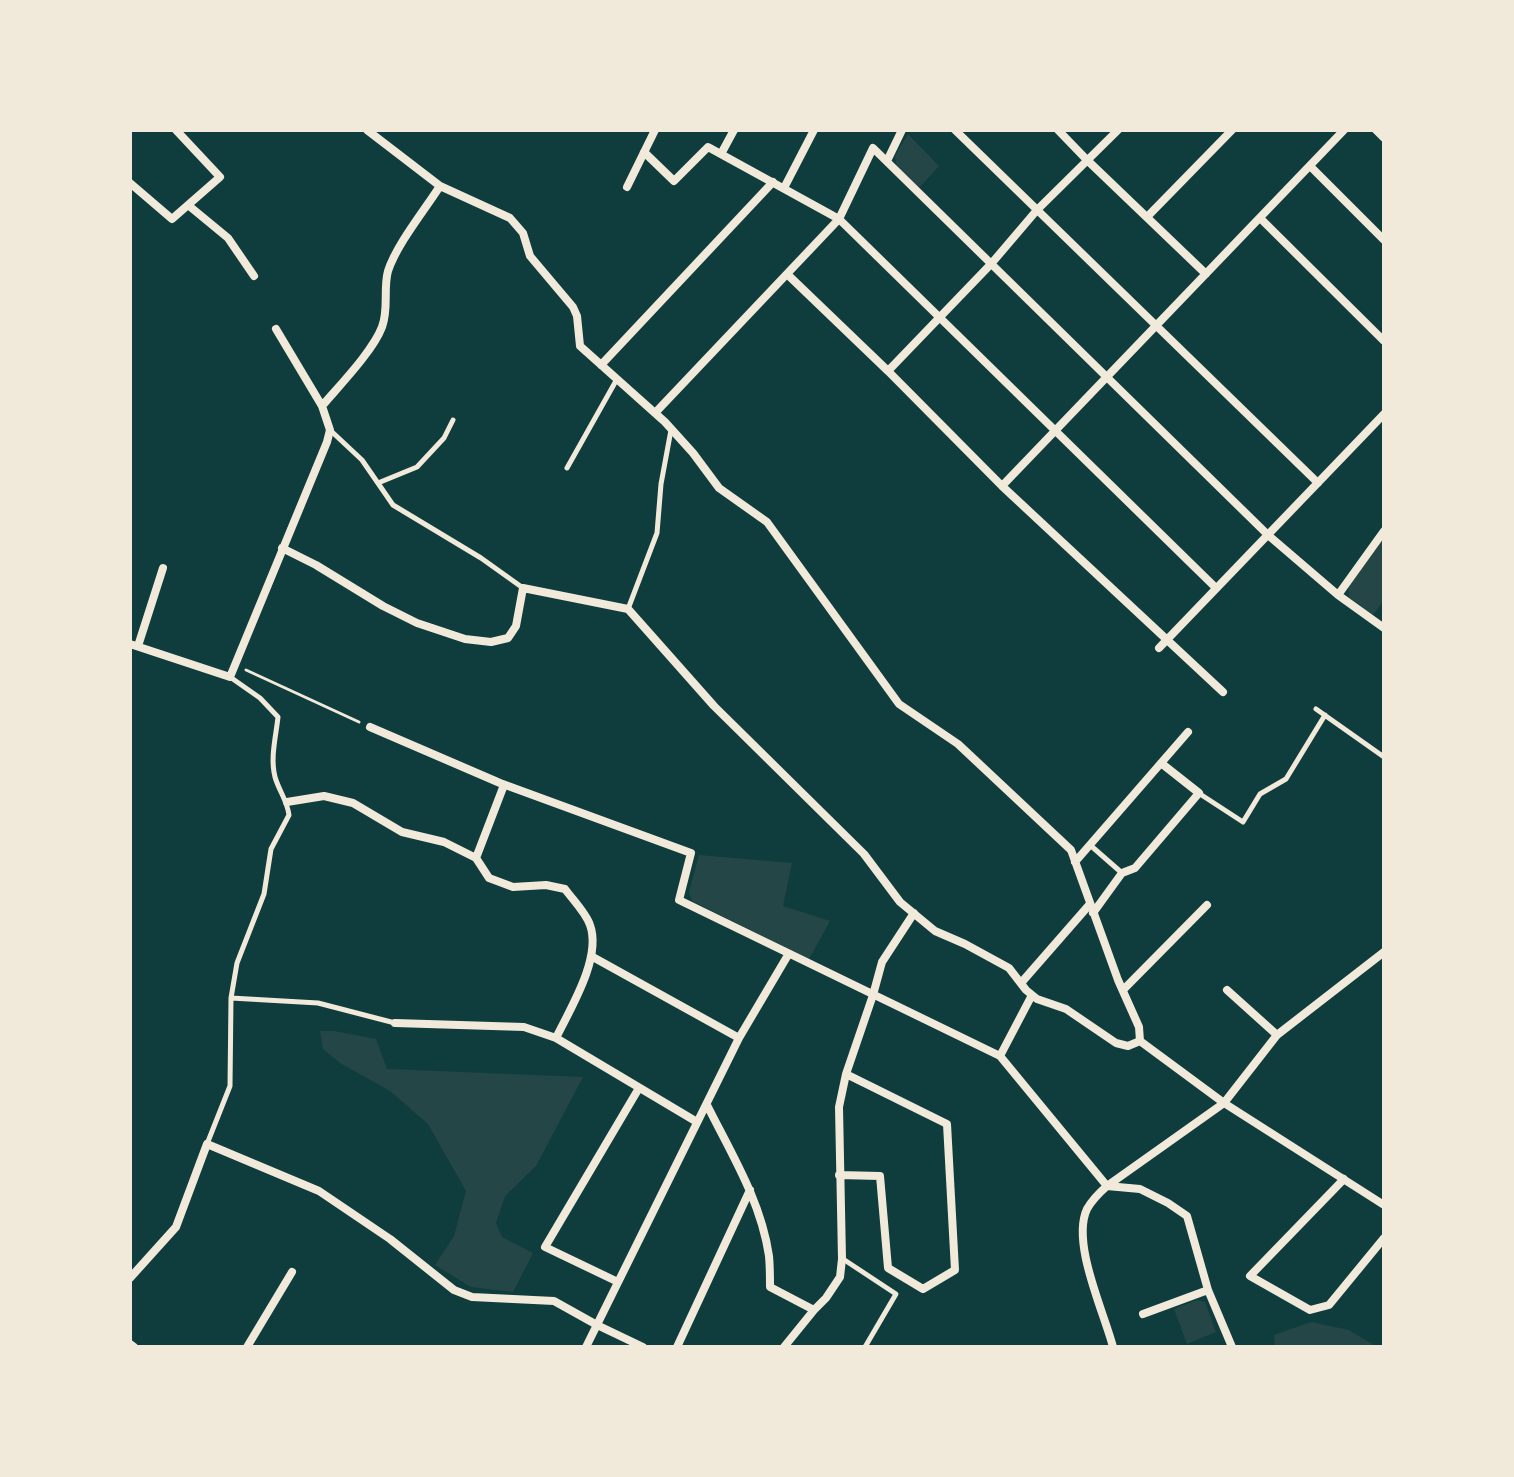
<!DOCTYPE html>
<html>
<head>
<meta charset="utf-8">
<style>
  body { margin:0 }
  #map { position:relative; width:1514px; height:1477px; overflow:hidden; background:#0f3d3e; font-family:"Sofia Sans Condensed",sans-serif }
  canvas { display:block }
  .frame { position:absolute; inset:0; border:132px solid #f1e9da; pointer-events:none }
</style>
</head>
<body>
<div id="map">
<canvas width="1514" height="1477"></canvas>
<div class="frame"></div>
</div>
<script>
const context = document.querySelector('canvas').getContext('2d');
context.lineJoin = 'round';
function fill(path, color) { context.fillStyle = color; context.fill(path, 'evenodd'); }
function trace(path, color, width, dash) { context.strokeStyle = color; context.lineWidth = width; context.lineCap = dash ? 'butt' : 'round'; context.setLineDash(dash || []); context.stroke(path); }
fill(new Path2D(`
  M908,134L939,166L919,188L897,168L895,156Z
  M1384,537V600L1373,615L1349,597L1348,585Z
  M699,855L792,863L783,906L830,921L809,959L692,901L689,892Z
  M320,1031H334L376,1039L387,1069L583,1077L536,1166L505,1196L496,1223L502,1237L533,1253L513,1292L471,1287L435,1265L454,1236L466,1191L428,1124L390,1091L340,1063L323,1049Z
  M1197,1300L1205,1302L1216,1332L1187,1344L1174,1309Z
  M1311,1322L1349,1330L1377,1347H1275L1274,1335Z`), '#244646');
trace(new Path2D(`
  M246,670L359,722`), '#f1e9da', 3);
trace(new Path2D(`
  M330,430L362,460L393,505L481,558L523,588
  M567,468L617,379
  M378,483L417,467L444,438L453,420
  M628,609L657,533L661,484L671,430
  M1316,709L1384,757
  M1200,794L1243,822L1260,794L1286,779L1325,715
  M1090,845L1122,873
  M231,998L318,1003L395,1023
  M207,1144L230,1086L231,998L237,963L264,894L271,849L289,815C287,800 279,791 275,777C270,758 276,736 278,717L260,698L230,677
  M843,1259L896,1294L865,1347`), '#f1e9da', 5);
trace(new Path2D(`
  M367,130L440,186L510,218L523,233L530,256L573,307L577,316L580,346L665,422L693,453L719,488L767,522L899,704L958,744L1071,850L1118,980L1139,1027L1140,1041L1224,1103L1384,1205
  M955,130L1318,483
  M1058,130L1086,159L1206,274
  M1376,130L1384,138
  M644,152L674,181L708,147L839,219L1216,588
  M721,154L734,130
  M887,161L902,130
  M1310,166L1384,240
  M130,183L172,219L220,177L176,130
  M627,187L655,130
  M784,188L814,130
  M188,205L228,238L254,276
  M1147,217L1232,130
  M1260,218L1384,341
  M787,274L888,371L1002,486L1223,692
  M601,365L773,182
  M888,371L991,264L1037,210L1118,130
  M322,406C339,386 373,351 382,327C389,309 383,289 388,271C397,244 424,211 440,186
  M655,413L839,219L873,148L1268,535L1338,595L1384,628
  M1002,486L1344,130
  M282,548L316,565L383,606L417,623L465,639L491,642L508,638L516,626L523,588L628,609L714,706L864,854L900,902L935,931L965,944L1009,968L1026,990L1037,999L1066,1009L1116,1043L1128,1046L1140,1041
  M1338,595L1384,531
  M130,644L230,677L327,442L330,430L322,406L276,329
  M138,646L163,568
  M1159,648L1384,414
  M370,727L500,783L691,853L679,900L1000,1056L1107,1186L1224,1103L1277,1035L1384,952
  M287,802L324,796L353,803L402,832L444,842L476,858L489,878L513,887L546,885L565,889C573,900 586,913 590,925C602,958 570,1009 556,1038L524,1027L395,1023
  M476,858L504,785
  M1075,862L1188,732
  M1093,913L1122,873L1135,868L1199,793L1161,763
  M591,956L739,1038
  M1021,983L1090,904
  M1123,990L1207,905
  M1227,990L1277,1035
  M556,1038L697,1122
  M1000,1056L1032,995
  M707,1105C731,1153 761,1201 769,1256C770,1266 770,1277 770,1287L814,1310
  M839,1175L880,1176L888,1268L923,1289L955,1270L947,1124L846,1074
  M1344,1179L1250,1276L1310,1310L1329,1305L1384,1238
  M130,1278L176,1227L207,1144L319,1191L390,1239L454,1290L472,1297L554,1301L597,1325L643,1347
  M618,1282L545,1247L639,1088
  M1143,1314L1208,1290
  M130,1344L134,1347
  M247,1347L292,1272
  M586,1347L739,1038L788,955
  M677,1347L750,1190
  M784,1347L814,1310L826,1298L840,1277L842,1259L839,1107L846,1074L873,995L882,962L914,913
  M1113,1347C1104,1312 1071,1243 1087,1209C1092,1200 1099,1193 1107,1186L1140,1189L1168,1203L1187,1216L1208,1290L1232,1347`), '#f1e9da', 8);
</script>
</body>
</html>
